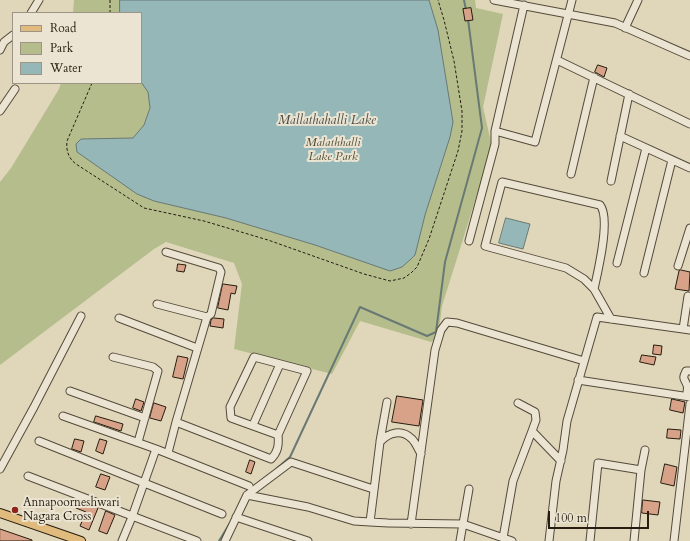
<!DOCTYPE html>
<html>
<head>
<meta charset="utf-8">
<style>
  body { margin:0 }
  #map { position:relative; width:690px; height:541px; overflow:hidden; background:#e0d6ba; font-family:Cardo,serif }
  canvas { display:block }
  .legend { position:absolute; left:12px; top:12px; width:130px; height:72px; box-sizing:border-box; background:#ebe4d2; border:1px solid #9c9484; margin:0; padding:5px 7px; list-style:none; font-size:12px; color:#261c0f }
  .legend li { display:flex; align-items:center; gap:8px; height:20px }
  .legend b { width:20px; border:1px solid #9c9484 }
  .scale { position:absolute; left:548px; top:511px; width:101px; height:18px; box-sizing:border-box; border:2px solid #261c0f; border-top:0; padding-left:5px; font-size:12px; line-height:14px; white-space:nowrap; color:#261c0f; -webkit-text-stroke:3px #ebe4d2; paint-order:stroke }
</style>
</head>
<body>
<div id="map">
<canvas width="690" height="541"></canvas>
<ul class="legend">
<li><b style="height:5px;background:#e0bb7d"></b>Road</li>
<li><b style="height:11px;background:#b5bd8d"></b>Park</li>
<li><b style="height:11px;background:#96b7b8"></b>Water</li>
</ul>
<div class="scale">100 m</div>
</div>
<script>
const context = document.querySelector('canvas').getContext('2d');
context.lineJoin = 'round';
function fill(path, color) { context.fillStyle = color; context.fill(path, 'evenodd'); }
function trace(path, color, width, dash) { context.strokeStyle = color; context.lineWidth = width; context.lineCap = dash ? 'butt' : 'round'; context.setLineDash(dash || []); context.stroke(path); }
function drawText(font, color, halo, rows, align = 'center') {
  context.font = font + ' Cardo,serif'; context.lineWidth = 4; context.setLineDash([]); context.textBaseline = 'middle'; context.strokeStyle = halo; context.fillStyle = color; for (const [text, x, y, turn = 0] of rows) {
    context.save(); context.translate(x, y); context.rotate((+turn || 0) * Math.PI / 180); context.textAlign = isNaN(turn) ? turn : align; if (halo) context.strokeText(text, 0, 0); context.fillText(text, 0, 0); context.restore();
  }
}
fill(new Path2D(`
  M74,0H475L476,8L503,14L483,107L492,147L442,306L438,338L431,342L360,321L332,374L234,349L242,284L234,263L166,242L154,249L0,365V182L11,168L59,89L61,83H141V13H73Z`), '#b5bd8d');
const water = new Path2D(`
  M120,0H429L438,30L453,122L450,137L425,215L415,255L411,259L402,267L390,271L315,245L226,218L154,201L137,194L77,152L76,144L81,139L133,138L144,125L150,108L148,92L141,82V13H120Z
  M506,218L530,224L523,249L499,243Z`);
fill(water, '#96b7b8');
trace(water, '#697974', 1);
trace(new Path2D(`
  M464,0L466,10
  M276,469L290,457L360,307L427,336L436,332L445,262L482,128L468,19
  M219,541L230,523`), '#697974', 2);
const building = new Path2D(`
  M471,8L473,20L465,21L463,9Z
  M598,65L607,68L604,77L595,72Z
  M178,264L186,265L184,272L177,271Z
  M681,270L690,272L689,291L675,289L679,271Z
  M223,284L237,286L235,294L231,293L228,310L218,308Z
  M214,318L224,319L223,328L210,326L211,320Z
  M654,345L662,346L661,355L653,354Z
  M642,355L656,357L654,365L640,362Z
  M178,356L188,358L183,379L173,377Z
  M397,396L423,400L419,426L392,422Z
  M136,399L144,402L141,411L133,408Z
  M672,399L685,402L683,413L670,410Z
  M154,403L166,407L161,421L150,418Z
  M96,416L123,424L121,431L94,422Z
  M668,429L681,430L680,439L667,438Z
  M75,439L84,441L81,452L72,449Z
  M100,439L107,441L103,454L96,451Z
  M250,460L255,462L251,474L246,472Z
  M665,464L677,467L674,486L661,483Z
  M101,474L110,477L105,490L96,487Z
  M643,500L660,502L658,515L642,513Z
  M79,501L98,508L89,530L80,526L86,512L76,508Z
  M106,511L115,515L107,534L99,531Z
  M0,529L32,540V541H0Z`);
fill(building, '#d7a287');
trace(building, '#261c0f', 1);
const minor = new Path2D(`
  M494,0L615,23L690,56
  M524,5L495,131L535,142L572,0
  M31,13L39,0
  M625,28L638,0
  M0,50L4,42L13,35
  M557,60L690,124
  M0,111L15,89
  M620,136L690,168
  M571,174L594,77
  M611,181L629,94
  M469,241L495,144V131
  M617,263L646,148
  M678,266L690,228
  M644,273L672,160
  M594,289C598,271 611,218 600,205L502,182L485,246L566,268L584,279L594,289L611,319
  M157,304L207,317L211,314L221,272L219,268L166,252
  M119,318L197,348
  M683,329L688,296
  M113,357L153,367L158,371L138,442
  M254,357L307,371L278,435L231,418L230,407Z
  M578,380L690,397
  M70,391L145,418
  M686,396C687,393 688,388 687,385C684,378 682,379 686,371H690
  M518,403L535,412L536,420L532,431
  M63,416L156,449L249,486
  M176,422L207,317
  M253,425L280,364
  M39,441L222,514
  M380,441L387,402
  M168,453L176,422L271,459C278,452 279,445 278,435
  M421,454C418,449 416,443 412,439C402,429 389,432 380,442L370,522L388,523L463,524L512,541
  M0,469L34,407L81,316
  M641,470L645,450
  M28,476L197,541
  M247,495L308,507L354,521L370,522
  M236,517L308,541
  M411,524L435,350L441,330L447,322L457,323L584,361
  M503,538L513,481L532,431L561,461
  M122,541L132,517L156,449
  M225,541L247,495L291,462L373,489
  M460,541L469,489
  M549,541L556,481L563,450L567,421L597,317L690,330
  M590,541L598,463L641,470L634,541
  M674,541L690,404`);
const major = new Path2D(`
  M0,513L81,541`);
trace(minor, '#544a3a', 9);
trace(major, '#261c0f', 10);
trace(new Path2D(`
  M110,0V13
  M92,83L67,141C66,150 68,158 76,164L144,208L204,221L268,240L364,274L390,281L404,278L411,273L417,267L429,239L458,151L462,131V111L454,61L444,20L438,0`), '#261c0f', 1, [3, 2]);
trace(minor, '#ebe4d2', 7);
trace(major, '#e0bb7d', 8);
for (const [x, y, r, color] of [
  [15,510,4,"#8f2418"]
]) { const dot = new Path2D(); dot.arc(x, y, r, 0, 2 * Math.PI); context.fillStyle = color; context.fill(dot); trace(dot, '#ebe4d2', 1.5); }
drawText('italic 12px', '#514c35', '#ebe4d2', [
  ["Malathhalli",333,143],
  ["Lake Park",333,157]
]);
drawText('12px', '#261c0f', '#ebe4d2', [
  ["Annapoorneshwari",23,503],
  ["Nagara Cross",23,517]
], 'left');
drawText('italic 13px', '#484a42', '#ebe4d2', [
  ["Mallathahalli Lake",327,121]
]);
</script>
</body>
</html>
